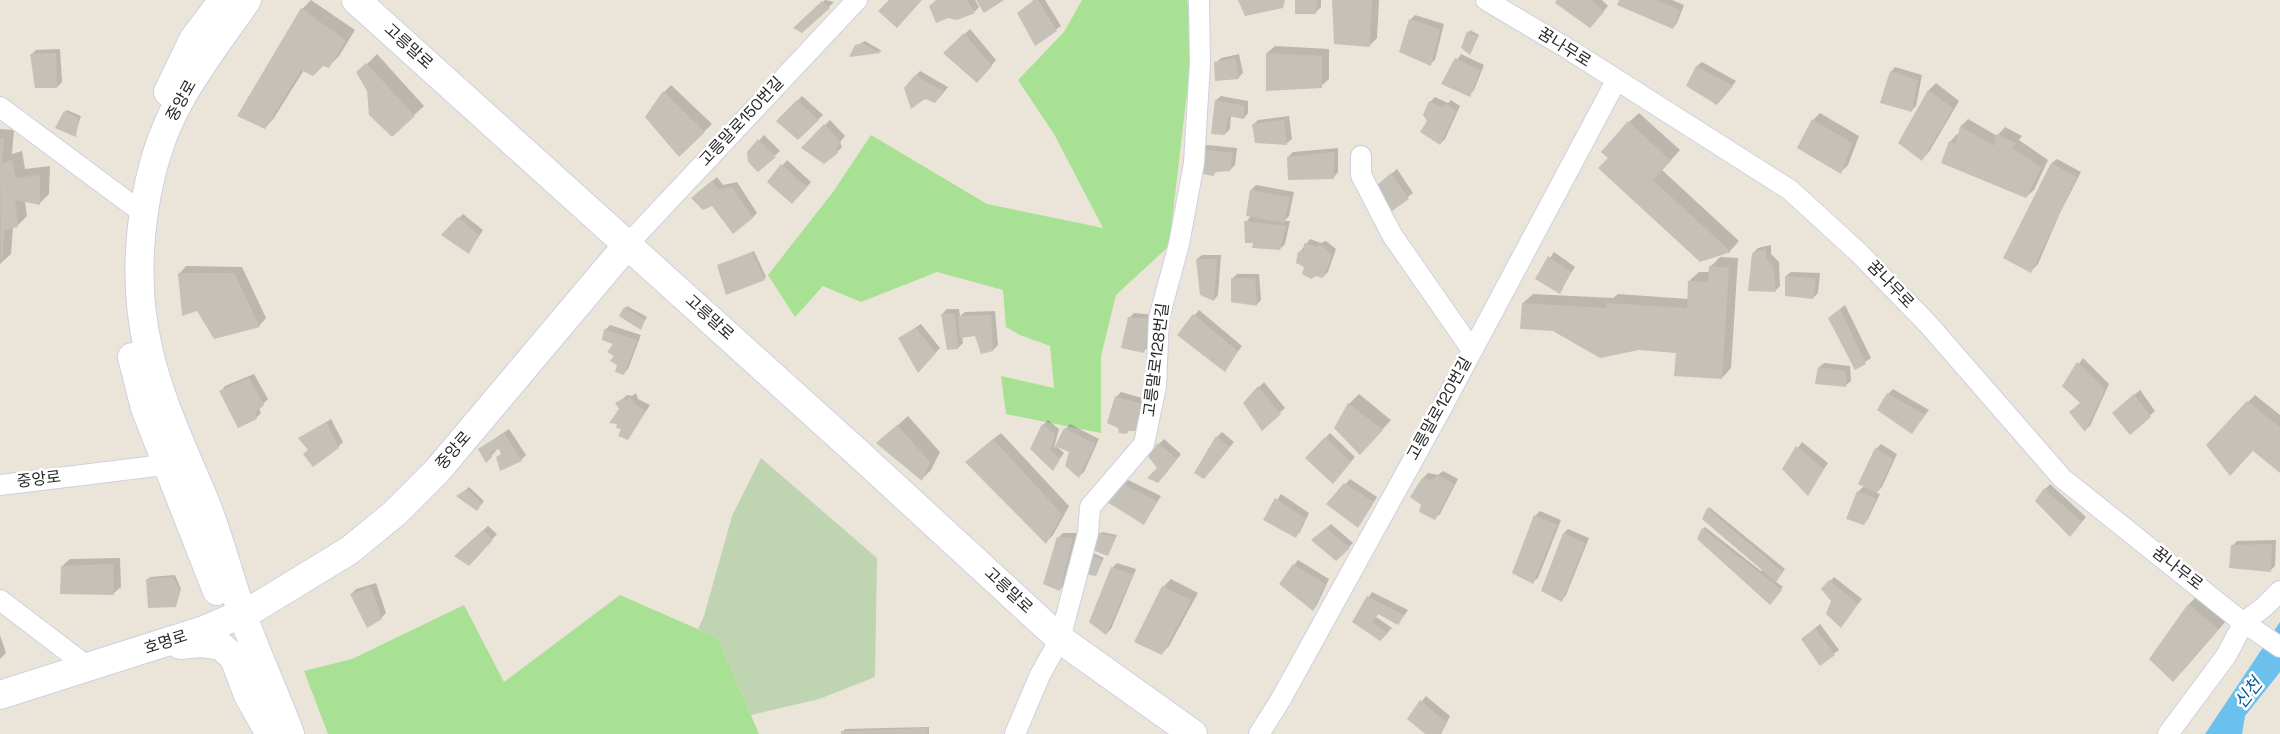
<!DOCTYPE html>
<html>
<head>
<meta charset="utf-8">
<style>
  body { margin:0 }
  canvas { display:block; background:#eae4d9 }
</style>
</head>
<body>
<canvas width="2280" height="734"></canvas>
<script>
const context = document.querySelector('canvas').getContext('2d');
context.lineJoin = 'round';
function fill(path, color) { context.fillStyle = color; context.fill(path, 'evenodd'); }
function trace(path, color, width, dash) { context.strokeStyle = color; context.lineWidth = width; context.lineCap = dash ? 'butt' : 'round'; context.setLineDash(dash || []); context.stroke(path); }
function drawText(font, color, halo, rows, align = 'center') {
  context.font = font + ' "Space Grotesk","Noto Sans KR",sans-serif'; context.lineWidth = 5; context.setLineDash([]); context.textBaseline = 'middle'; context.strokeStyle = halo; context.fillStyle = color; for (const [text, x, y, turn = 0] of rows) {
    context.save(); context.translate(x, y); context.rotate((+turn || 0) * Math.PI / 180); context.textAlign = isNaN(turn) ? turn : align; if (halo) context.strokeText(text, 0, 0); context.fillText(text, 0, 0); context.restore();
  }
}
fill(new Path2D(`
  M1082,0H1187L1194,33L1169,246L1116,295L1101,356V433L1006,414L1001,376L1054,388L1050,346L1020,335L1006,327L1003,290L937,272L861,302L823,286L795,317L768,275L833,192L871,135L987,204L1103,228L1054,134L1018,80L1064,32Z
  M620,595L718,638L759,734H328L304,671L352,659L464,605L504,682Z`), '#a9e194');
fill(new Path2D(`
  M761,458L877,558L875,677L819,699L751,715L718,638L698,629L704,616L732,516Z`), '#bfd4b0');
fill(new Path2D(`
  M2280,622V672L2245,716L2242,734H2205Z`), '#6bc0ed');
fill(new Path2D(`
  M311,0L355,30L339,56L329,66L323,65L304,70L274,118L265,128L239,116L302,9Z
  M825,0L834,2L802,32L795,28Z
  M937,0H975L979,7L974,12L948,17Z
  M1034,0H1045L1061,26L1035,44L1018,13Z
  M1296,0H1321V7L1316,12Z
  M1333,0H1379L1377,38L1370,45Z
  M1559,0H1602L1608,6L1595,21Z
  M1621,0H1672L1684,5L1677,23L1673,28Z
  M1415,15L1444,24L1435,60L1430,64L1410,20Z
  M970,29L996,60L981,77L945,53Z
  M1470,30L1479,35L1470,53L1463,48Z
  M865,41L882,51L851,55L856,46Z
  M1275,46L1329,49V79L1321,86L1267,53Z
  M60,49L62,82L57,87L31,55L36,50Z
  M377,54L424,106L414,115L368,91L358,73Z
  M1239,54L1243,73L1238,78L1216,63L1221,58Z
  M1461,54L1484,65L1474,90L1470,95L1442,83Z
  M1702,62L1736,81L1722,99L1688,85L1697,66Z
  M1895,67L1922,75L1916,106L1911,111L1891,72Z
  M920,71L948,87L940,97L916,75Z
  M1936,83L1959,101L1929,152L1922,159L1899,143L1929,90Z
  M671,85L712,124L679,156L664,92Z
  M802,96L823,115L798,139L778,121Z
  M1221,96L1248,101V113L1244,118L1231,115L1230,129L1225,134L1216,100Z
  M1435,97L1448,103L1451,100L1460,106L1445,139L1440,144L1429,121L1430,102Z
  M67,110L81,116L75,135L65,112Z
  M1639,113L1680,150L1662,170L1739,241L1730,251L1700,261L1610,158L1629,122Z
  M1820,113L1859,136L1848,165L1841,172L1813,120Z
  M1289,116L1292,139L1287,143L1256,142L1253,125L1258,120Z
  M1968,119L1997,136L2005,127L2022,136L2019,140L2048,160L2034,190L2026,197L1950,142L1957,134L1959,135L1961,126Z
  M830,120L845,136L840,142L842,147L837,152L803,148Z
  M0,129L14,130L12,154L22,151L25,169L50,166L49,194L39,204L25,201L27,216L17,226L13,227L11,254L0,264Z
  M764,135L780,151L758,170L749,152Z
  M1207,145L1237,148L1235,165L1230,170L1202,150Z
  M1338,148V172L1334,177L1288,157L1293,152Z
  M2057,159L2081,172L2060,213L2038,264L2031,271L2029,211L2052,163Z
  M787,160L811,182L797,198L769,182Z
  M1397,169L1413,193L1392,209L1383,181Z
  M717,177L723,185L737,182L757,213L752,218L713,205L697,193Z
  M1256,185L1294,192L1289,216L1284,221H1290L1285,244L1280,249L1254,242L1246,222L1252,215L1251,190Z
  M463,214L483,230L469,252L459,218Z
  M1310,239L1321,243L1326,241L1336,249L1328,272L1323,277L1299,253Z
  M1771,245V254L1779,262L1780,286L1775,291L1753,253L1758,248Z
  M754,251L766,277L764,279L718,266Z
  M1554,252L1575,267L1559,292L1537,278Z
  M1202,255H1221L1218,295L1214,300L1197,259Z
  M1720,257L1738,258L1731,368L1722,378L1677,351L1523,303L1533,294L1613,298L1618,294L1688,299L1689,281L1699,272H1710V267Z
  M186,266L242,267L266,318L259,326L179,274Z
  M1791,272L1820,273L1818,293L1813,298L1786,276Z
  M1237,274H1259L1261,300L1256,305L1232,279Z
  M1845,305L1871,358L1856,368L1829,318Z
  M627,306L647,317L641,328L621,316Z
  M947,309H959L960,316L965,312L995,311L998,345L993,350L976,334L962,336L963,343L958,348H948L942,314Z
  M1199,310L1242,346L1224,370L1178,335Z
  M1134,313L1155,315L1149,346L1144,351L1129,318Z
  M921,324L940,348L918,371L899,338Z
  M610,325L641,335L628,369L623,374L618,364L615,343L605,330Z
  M2083,358L2109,384L2090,426L2085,430L2082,402L2064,386Z
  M1824,363L1850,366L1851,381L1846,385L1819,367Z
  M254,374L268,399L259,408L261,413L256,418L221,391L225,386Z
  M1264,382L1285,408L1262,429L1244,403Z
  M1893,389L1929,410L1912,432L1888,394Z
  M2140,390L2155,411L2130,433L2118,409Z
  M1121,392L1146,399L1147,413L1126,433L1116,397Z
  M636,393L638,399L650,405L628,439L623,428L620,409L617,404L627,395L632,396Z
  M1359,394L1391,420L1370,443L1335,428L1349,404Z
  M2255,395L2280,415V472L2248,402Z
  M908,416L940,452L931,470L922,479L878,443Z
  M331,419L343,442L338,447L309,450L300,438Z
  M1048,420L1059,429L1054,448L1056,446L1064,453L1053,469L1031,449L1043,425Z
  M1070,424L1099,439L1084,472L1079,476L1065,429Z
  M509,429L526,455L521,460L497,458L502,453L499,447L495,449L496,451L486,461L479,449Z
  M1222,432L1234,442L1209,473L1217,437Z
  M1001,433L1069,506L1053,535L1046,542L974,455Z
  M1330,433L1355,457L1337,478L1306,458Z
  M1164,439L1181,454L1163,477L1158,468L1159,444Z
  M1802,442L1828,463L1808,494L1784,469Z
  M1881,444L1897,454L1882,487L1876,493L1880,494L1868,519L1864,524L1858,492L1864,486L1876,449Z
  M1443,471L1458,479L1440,514L1435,518L1423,478L1428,473L1438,475Z
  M1350,479L1377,497L1358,527L1328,504Z
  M1128,480L1161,496L1144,524L1109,502Z
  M2050,484L2086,517L2075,530L2045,489Z
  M469,487L484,501L477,510L460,495Z
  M1281,494L1309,513L1300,532L1295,537L1265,519Z
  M1709,507L1785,569L1775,581L1783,587L1769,603L1703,529L1705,527L1761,571L1763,569L1708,509Z
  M1540,511L1561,520L1538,578L1533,582L1535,516Z
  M1331,524L1353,543L1336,560L1317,536Z
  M488,526L497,534L473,560L460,551Z
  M1568,529L1589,538L1566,595L1562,600L1564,533Z
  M1102,532L1117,535L1108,554L1100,534Z
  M1063,533H1077L1064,585L1060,589L1058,538Z
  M2276,540L2275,566L2271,570L2232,546L2237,541Z
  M1091,552L1104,558L1095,575Z
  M120,558L121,587L113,594L62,566L70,559Z
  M1298,560L1329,579L1317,605L1313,610L1294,565Z
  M1117,563L1136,569L1111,629L1106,634L1112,568Z
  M175,575L181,589L176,606L148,579L150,577Z
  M1834,577L1862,599L1841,626L1833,600L1822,589Z
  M1171,579L1198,593L1169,646L1162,653L1163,587Z
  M376,583L386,613L381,618L351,594L356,589Z
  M1372,592L1408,610L1398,624L1379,613L1376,617L1392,628L1380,640L1354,622Z
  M2196,597L2226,621L2181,673L2189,604Z
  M1820,624L1839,650L1820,664L1807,635Z
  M0,635L6,653L0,659Z
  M1426,696L1450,716L1441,734H1427L1408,719Z
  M929,727V734H842L845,729Z`), '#0003');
fill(new Path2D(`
  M889,0H922L897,28L878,11Z
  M936,0H967L975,13L957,20L948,18L936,23L929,6Z
  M976,0H1004L984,13Z
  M1034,0H1038L1057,31L1035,46L1017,13Z
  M1238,0H1285L1283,8L1245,16Z
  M1295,0H1317L1316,14H1295Z
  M1332,0H1372L1370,47L1334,44Z
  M1557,0H1592L1604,12L1590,28L1555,3Z
  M1619,0H1657L1680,10L1673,29L1617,5Z
  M822,1L830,8L802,33L793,28Z
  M301,8L346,41L329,68L323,66L313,76L301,70L265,129L237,116Z
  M1409,19L1440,29L1431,66L1399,52Z
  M1467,31L1478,37L1470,55L1461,48Z
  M964,33L992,66L977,83L943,53Z
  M862,43L881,53L849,57L855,45Z
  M56,53L57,88H35L30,54Z
  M1266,53L1322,56V88L1266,91Z
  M1235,58L1239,79L1215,81L1214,62Z
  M1455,58L1480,70L1470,97L1441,84Z
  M366,63L415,116L392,137L369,115L367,91L356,72Z
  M1696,66L1733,86L1717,105L1686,86Z
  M1890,71L1918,80L1912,112L1880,103Z
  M915,75L944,92L935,103L925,99L911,109L904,88Z
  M1928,90L1953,108L1922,161L1898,143Z
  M663,91L705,132L679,157L645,117Z
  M797,100L819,120L798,140L776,121Z
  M1215,100L1244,106V119L1228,116L1225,135L1211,134Z
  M1429,101L1442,107L1446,104L1456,111L1440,145L1420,132L1427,121L1423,115Z
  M64,111L79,118L76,137L55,128Z
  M1812,119L1852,143L1841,174L1797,148Z
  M1284,120L1287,145L1255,143L1252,124Z
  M1628,121L1671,161L1653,180L1731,252L1700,262L1598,168L1608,158L1601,152Z
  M824,124L841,142L836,148L838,153L824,164L801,148Z
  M1960,126L1994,146L1996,134L2016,143L2013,148L2041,168L2026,198L1941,163L1949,141L1956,144Z
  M0,139H4L2,163L12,160L16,178L40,175V205L15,200L18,227L5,230L1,265Z
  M758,139L776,157L758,172L748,162L747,152Z
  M1201,149L1233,153L1230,171L1216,172L1213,176L1198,173Z
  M1334,152V179L1288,180L1287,157Z
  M2051,163L2077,177L2031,273L2003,258Z
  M781,164L807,187L792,204L767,182Z
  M1391,173L1409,199L1392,211L1376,186Z
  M712,181L718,189L732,187L753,218L733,234L712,206L703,210L691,198Z
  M1250,190L1290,197L1284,223L1246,216Z
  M458,217L479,235L469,254L441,235Z
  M1244,221L1286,226L1280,250L1252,248L1253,243H1245Z
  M1304,243L1316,247L1321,245L1332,255L1323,278L1316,276L1311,279L1302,274L1304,267L1296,263L1298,252L1304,250Z
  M1766,249V259L1774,267L1776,292L1748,291L1752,253Z
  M752,252L765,280L726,295L717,265Z
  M1548,256L1571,272L1560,294L1535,279Z
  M1196,259H1217L1214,301L1200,295Z
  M1709,266L1729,268L1722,379L1674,376L1676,353L1639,350L1600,358L1553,331L1520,329L1522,303L1606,308L1607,303L1687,308L1688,281L1708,282Z
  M178,273H234L260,327L214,339L197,311L182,316Z
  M1785,276L1816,278L1813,299L1785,296Z
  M1231,278H1255L1257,306L1231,302Z
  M624,307L645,320L641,330L619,316Z
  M1840,309L1866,364L1855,370L1828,318Z
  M941,314H955L958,349L947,350Z
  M1193,314L1238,351L1225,372L1177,335Z
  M991,315L993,351L981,354L975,336L960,338L958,316Z
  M1128,317L1151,319L1144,353L1121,348Z
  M916,328L936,353L918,373L898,338Z
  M604,329L637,340L624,375L615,372L617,365L610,361L614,356L607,352L613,344L602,340Z
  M2077,362L2105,389L2085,432L2069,412L2080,403L2062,386Z
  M1818,367L1846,371V387L1815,384Z
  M249,378L264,405L255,413L257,419L238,428L219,391Z
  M1258,386L1281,414L1262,431L1243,403Z
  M1887,393L1925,415L1912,434L1877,410Z
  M2134,394L2151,417L2130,435L2112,413Z
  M1115,396L1142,404L1138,417H1143L1138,431H1128L1127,434L1119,433L1118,428L1107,423Z
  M630,397L634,404L646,411L628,440L618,436L621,429L616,428L617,424L609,423L619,409L615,403L622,399L626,401Z
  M2247,401L2280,427V473L2253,451L2230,476L2206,445Z
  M1348,403L1383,430L1360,455L1334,428Z
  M326,422L339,448L313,467L303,454L308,450L298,438Z
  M1042,424L1055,434L1051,450L1060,459L1053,471L1030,449Z
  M897,425L930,462L922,481L876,443Z
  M1064,428L1095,444L1079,478L1065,466L1069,452L1055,446Z
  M504,433L522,461L500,471L496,457L501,454L499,449L490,452L492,457L486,463L478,449Z
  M1216,436L1230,447L1204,479L1194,473Z
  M1325,437L1351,462L1333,484L1305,458Z
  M993,439L1062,514L1046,544L965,462Z
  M1158,443L1177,459L1158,483L1147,478L1157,468L1148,456Z
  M1796,446L1824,469L1808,496L1782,469Z
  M1875,448L1893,459L1877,493L1858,484Z
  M1438,475L1454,484L1435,520L1419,512L1421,505L1410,497L1422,478L1432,480Z
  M1344,483L1374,502L1358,528L1326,504Z
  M1122,484L1157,501L1144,525L1107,502Z
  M2044,488L2082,522L2070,537L2035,501Z
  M467,489L482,503L477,511L456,496Z
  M1857,491L1876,499L1864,525L1846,519Z
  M1275,498L1305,518L1296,538L1263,520Z
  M1707,508L1783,572L1776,582L1702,519Z
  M1534,515L1557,525L1533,584L1512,573Z
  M1326,528L1350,548L1336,561L1311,540Z
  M1702,528L1782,590L1770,605L1697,539Z
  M483,530L493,540L469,566L454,556Z
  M1099,533L1116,537L1108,556L1093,550Z
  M1563,533L1585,543L1562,602L1541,591Z
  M1057,537L1073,538L1060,591L1043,584Z
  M2272,544L2271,572L2229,568L2231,545Z
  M1088,553L1103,560L1096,576L1084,574Z
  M113,564L114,595L60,594L61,566Z
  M1293,564L1325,584L1313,611L1279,584Z
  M1111,567L1133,574L1106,635L1089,622Z
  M173,577L180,591L176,607L148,608L146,579Z
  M1829,580L1858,604L1841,628L1826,614L1831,601L1821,589Z
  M1162,586L1191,600L1162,655L1134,642Z
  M371,587L382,619L367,628L350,594Z
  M1367,596L1404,615L1398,625L1378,614L1372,622L1388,633L1380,641L1352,622Z
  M2188,604L2219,629L2173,682L2149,659Z
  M1815,628L1835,655L1820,666L1801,639Z
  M1420,700L1446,722L1440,734H1425L1407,719Z
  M928,728L927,734H841V731Z`), '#c5c1b9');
const street = new Path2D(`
  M1486,0L1570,50L1790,190L1859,253L1928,324L2062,478L2236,617L2280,647
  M0,107L144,214
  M1361,156V175L1392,235L1472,350
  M628,244L857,0
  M0,485L156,466L180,459
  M0,600L88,667
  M1015,734L1040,675L1060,639L1088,533L1090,507L1144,444L1156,386L1159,318L1179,244L1194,163L1200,63L1199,0
  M1259,734L1281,699L1440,411L1616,81
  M2168,734L2226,656L2244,622L2264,607L2280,591`);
const secondary = new Path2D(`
  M247,0C225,32 200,64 181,98C141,168 130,271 148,348C160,402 185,453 206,504C220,540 229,576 242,613C256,654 275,693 290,734
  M356,0L859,454L1060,639L1193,734
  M168,92L193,40L223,0
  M132,357L145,408L217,591
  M180,645L200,643L221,646L234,658L248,695L270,734
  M0,695L204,630L255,608L350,550L395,513L437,471L628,244`);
trace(street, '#ced0e1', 22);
trace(secondary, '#ced0e1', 30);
trace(street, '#fff', 20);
trace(secondary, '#fff', 28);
drawText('16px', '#272727', '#fff', [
  ["고릉말로",408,47,42],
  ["꿈나무로",1564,48,32],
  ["중앙로",182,101,-61],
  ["고릉말로150번길",742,122,-47],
  ["꿈나무로",1890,285,46],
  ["고릉말로",709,318,42],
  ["고릉말로128번길",1157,360,-83],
  ["고릉말로120번길",1440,409,-61],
  ["중앙로",454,451,-49],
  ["중앙로",39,480,-7],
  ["꿈나무로",2177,569,38],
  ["고릉말로",1008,591,43],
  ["호명로",166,643,-18]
]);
drawText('italic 18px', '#0d5c95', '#fff', [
  ["신천",2249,694,-52]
]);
</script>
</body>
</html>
